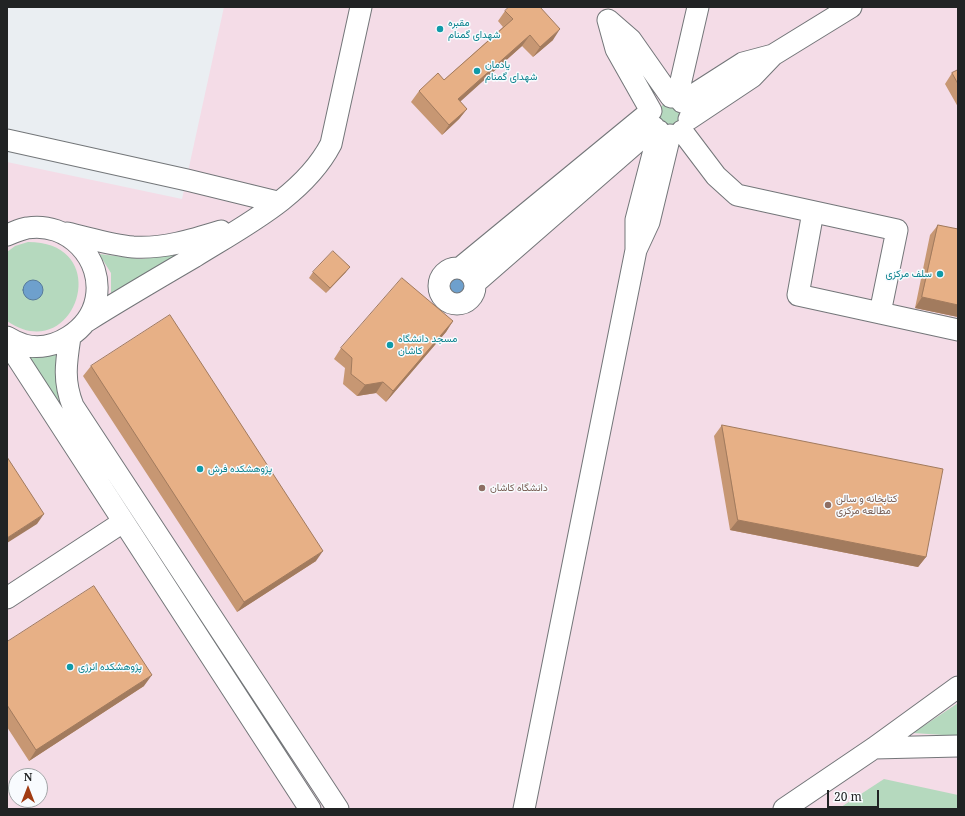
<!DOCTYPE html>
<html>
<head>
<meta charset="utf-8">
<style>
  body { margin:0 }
  #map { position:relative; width:965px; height:816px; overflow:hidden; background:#eaeef2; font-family:"Noto Serif",serif }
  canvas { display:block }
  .frame { position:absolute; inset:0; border:8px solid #212324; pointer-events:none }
  .north { position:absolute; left:8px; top:768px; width:40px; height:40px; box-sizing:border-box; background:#f8fbfe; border:1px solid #a2a5a7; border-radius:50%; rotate:0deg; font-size:11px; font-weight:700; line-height:16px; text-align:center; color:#212324 }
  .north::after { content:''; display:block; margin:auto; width:14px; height:18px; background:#a13b12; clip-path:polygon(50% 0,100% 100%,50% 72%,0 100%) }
  .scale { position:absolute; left:827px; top:790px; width:52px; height:18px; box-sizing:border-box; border:2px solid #212324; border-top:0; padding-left:5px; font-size:12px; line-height:14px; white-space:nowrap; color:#212324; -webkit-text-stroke:3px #f8fbfe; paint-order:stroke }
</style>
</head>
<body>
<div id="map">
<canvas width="965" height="816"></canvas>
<div class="frame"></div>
<div class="north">N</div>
<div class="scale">20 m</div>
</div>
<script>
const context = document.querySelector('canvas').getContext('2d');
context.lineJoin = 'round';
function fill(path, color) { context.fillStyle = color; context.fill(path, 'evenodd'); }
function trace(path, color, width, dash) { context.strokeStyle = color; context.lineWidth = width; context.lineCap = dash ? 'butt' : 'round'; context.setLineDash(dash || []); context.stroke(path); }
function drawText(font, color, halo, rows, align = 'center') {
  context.font = font + ' "Noto Serif",Vazirmatn,serif'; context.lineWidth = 3; context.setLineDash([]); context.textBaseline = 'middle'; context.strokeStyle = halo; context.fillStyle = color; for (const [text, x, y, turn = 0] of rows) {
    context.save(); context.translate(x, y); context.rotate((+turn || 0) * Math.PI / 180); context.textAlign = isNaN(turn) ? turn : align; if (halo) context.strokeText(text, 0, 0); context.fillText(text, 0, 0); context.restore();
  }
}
fill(new Path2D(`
  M224,7H958V809H7V162L182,199ZM16,776H40V800H16Z`), '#f4dce7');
fill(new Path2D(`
  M665,103H670L683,113L680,126L663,129L656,113L658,109Z
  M28,242C117,242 75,368 7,321V252L15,246Z
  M190,252L111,298V273L99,254L141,259Z
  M59,352L57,378L59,403L26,356Z
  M958,703V736L913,733Z
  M884,779L958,795V809H838Z`), '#b5d9be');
const water = new Path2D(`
  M448 286a9 9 0 1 1 18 0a9 9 0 1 1-18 0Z
  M23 290a10 10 0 1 1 20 0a10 10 0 1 1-20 0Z`);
fill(water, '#6ea0cd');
trace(water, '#577a9a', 1);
const minor = new Path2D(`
  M773,55L851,7
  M677,98L698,7
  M682,102L743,63L773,55L752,77L689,119
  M659,131L636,220V250L649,222L670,135
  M682,131L716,176L737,195L897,230L880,313
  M7,140L187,180L277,202
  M813,212L798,295L958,330
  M67,233C89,238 111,245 133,247C163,249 192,240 221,231
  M7,235C13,233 20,229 27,228C68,221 104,259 96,299C90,330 54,353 24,345C18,343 12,340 7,337
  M439 286a18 18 0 1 1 36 0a18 18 0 1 1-36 0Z
  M460,268L651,111L616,49L608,20L631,40L671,97
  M475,283L654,127
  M87,321C122,299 158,278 194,257C242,227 304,196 331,144L361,7
  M70,337C66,363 63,381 73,406L338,809
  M7,342L310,809
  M7,598L123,522
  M874,748L958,746
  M524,809L636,250
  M784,809L874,748L958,687`);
trace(minor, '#737679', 23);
trace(minor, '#fff', 21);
fill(new Path2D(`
  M505,11L553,40L533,57L522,46L460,101L467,109L459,119L442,135L411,102L419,91L444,80L503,27L498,21Z
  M958,70V107L945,84L952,73Z
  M938,225L957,229L958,225V317L915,308L930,235Z
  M313,272H346L326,293L309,278Z
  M453,321L446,332L386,402L376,393L357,396L343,384L345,368L334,359L341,348Z
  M91,366L316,561L237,612L83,376Z
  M722,425L926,557L918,567L730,530L714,436Z
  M7,642L144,686L29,761L7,727Z`), '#c79773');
fill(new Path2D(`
  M560,29L553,40L533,57L540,47Z
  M530,35L522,46L451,110L458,99Z
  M467,109L459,119L442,135L449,125Z
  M350,267L346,272L326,293L330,288Z
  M922,297L958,305V317L915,308Z
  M453,321L446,332L386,402L393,391Z
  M383,382L376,393L357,396L365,385Z
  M44,514L37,524L7,543V538Z
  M738,520L926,557L918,567L730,530Z
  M323,551L316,561L237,612L244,602Z
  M152,675L144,686L29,761L36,750Z`), '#a27b5e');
const building = new Path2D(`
  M509,7H540L560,29L540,47L530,35L458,99L467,109L449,125L419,91L438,73L444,80L513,19L505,11Z
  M958,70V84L952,73Z
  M938,225L958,229V305L922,297Z
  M333,251L350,267L330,288L313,272Z
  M402,278L453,321L393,391L383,382L365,385L351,374L352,358L341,348Z
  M170,315L323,551L244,602L91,366Z
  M722,425L943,469L926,557L738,520Z
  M7,457L44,514L7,538Z
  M94,586L152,675L36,750L7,705V642Z`);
fill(building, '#e7b086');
trace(building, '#a27b5e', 1);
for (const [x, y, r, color] of [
  [440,29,4,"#0f9aa8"],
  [477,71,4,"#0f9aa8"],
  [940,274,4,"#0f9aa8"],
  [390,345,4,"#0f9aa8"],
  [200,469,4,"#0f9aa8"],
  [482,488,4,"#8d6e63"],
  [828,505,4,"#8d6e63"],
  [70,667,4,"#0f9aa8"]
]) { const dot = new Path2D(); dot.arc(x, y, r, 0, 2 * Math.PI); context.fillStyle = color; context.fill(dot); trace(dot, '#f8fbfe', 1.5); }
drawText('10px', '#0d838f', '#f8fbfe', [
  ["مقبره",448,23],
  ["شهدای گمنام",448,35],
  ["یادمان",485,65],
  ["شهدای گمنام",485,77],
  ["سلف مرکزی",932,274,"right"],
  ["مسجد دانشگاه",398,339],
  ["کاشان",398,351],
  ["پژوهشکده فرش",208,469],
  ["پژوهشکده انرژی",78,667]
], 'left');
drawText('10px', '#785e54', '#f8fbfe', [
  ["دانشگاه کاشان",490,488],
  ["کتابخانه و سالن",836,499],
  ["مطالعه مرکزی",836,511]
], 'left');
</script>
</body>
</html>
